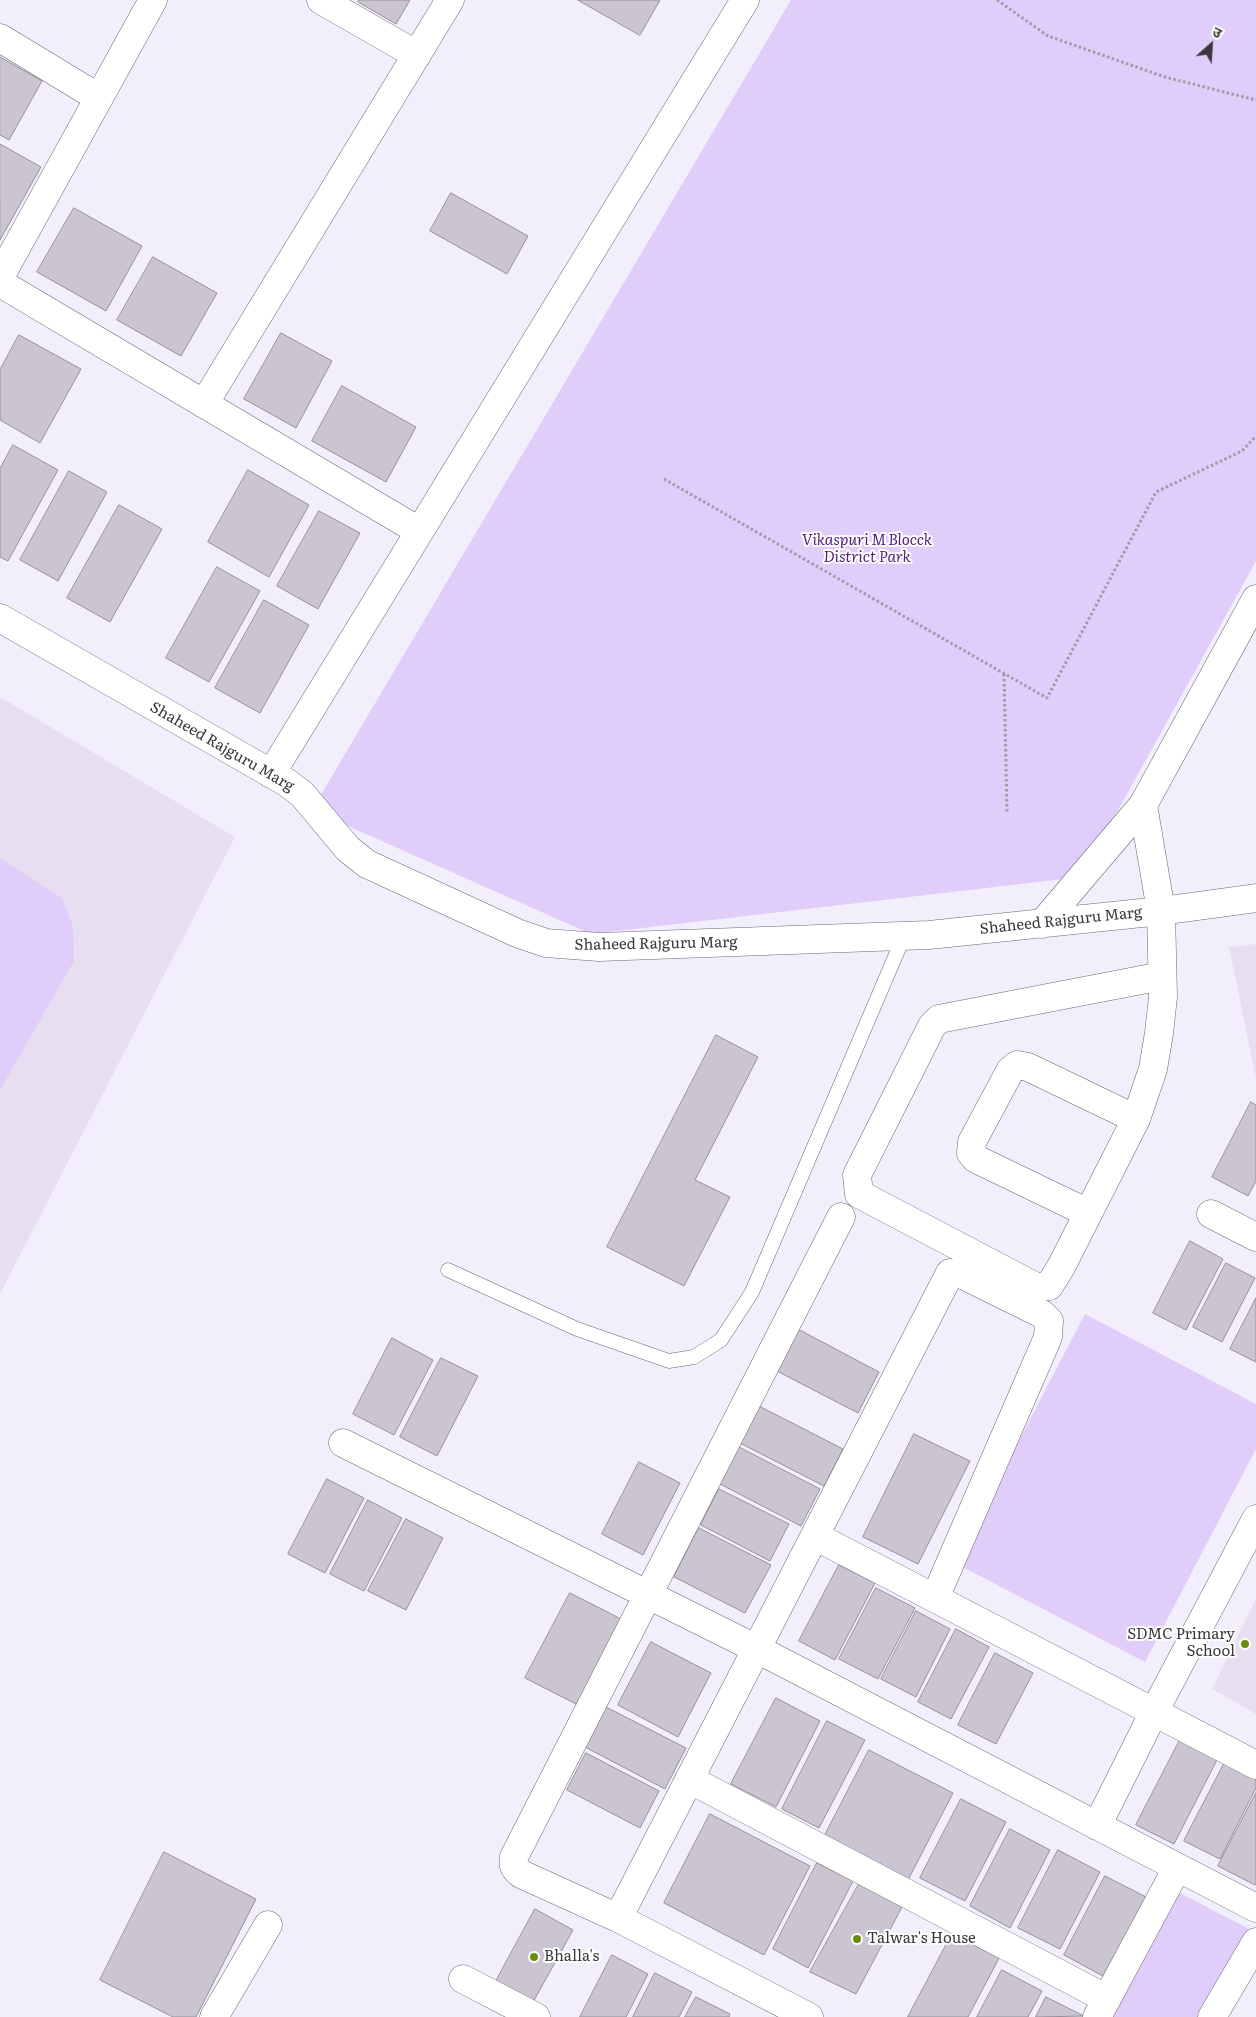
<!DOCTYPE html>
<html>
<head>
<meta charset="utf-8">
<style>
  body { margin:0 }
  #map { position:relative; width:1256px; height:2017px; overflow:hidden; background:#f3eefb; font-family:Literata,"Noto Sans Devanagari",serif }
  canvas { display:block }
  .north { position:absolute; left:1186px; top:20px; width:50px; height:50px; -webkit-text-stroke:4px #fefefe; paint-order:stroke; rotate:26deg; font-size:14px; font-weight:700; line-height:20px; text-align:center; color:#3a383d }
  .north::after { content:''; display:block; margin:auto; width:18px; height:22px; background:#3a383d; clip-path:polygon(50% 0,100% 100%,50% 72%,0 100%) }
</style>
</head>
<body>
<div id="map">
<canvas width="1256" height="2017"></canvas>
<div class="north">उ</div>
</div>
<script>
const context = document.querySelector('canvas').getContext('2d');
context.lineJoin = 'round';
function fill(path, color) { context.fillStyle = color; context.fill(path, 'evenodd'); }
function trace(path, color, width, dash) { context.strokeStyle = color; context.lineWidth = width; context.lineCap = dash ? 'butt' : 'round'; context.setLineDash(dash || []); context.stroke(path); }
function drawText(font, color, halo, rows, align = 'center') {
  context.font = font + ' Literata,serif'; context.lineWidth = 4; context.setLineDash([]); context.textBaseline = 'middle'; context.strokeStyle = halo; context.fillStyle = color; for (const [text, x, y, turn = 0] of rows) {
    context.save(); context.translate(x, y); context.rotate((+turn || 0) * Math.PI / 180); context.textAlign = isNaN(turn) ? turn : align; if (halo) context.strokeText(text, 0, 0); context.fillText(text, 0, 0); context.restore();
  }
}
fill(new Path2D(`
  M0,697L235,837L0,1294Z
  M1256,944V1079L1229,947Z
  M1256,1599V1714L1212,1689Z`), '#e7dff1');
fill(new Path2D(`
  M791,0H1256V561L1081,877L591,934L312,810Z
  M0,858L62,898L73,926L74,961L0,1090Z
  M1085,1314L1256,1404V1449L1145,1662L955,1563Z
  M1176,1891L1253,1931L1201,2017H1109Z`), '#e0cdfa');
const building = new Path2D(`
  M359,0H410L396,24L358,2Z
  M578,0H660L640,35Z
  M0,57L42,81L9,140L0,135Z
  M0,144L41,167L0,240Z
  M451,193L528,236L507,274L430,231Z
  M74,208L142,246L106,311L37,272Z
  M153,257L217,293L181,356L117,320Z
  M281,333L332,361L296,428L244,399Z
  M19,335L81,369L40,443L0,420V370Z
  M342,386L416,427L386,482L312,441Z
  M13,445L58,470L8,561L0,557V469Z
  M248,470L309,505L269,577L208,542Z
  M69,471L107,492L58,581L20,560Z
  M119,505L162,529L110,622L67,598Z
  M319,511L360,533L318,609L277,586Z
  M217,567L260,591L209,682L166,658Z
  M264,600L309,625L260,713L215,688Z
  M716,1035L758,1057L695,1180L730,1197L684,1286L607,1247Z
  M1251,1102L1256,1105V1181L1248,1196L1212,1177Z
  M1190,1241L1223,1259L1186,1330L1153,1313Z
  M1226,1263L1255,1278L1222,1342L1193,1327Z
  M1256,1298V1362L1230,1349Z
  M794,1327L879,1372L858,1413L773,1369Z
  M392,1338L433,1360L394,1435L353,1414Z
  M441,1358L478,1376L437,1456L400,1437Z
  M755,1404L843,1449L824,1486L736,1441Z
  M914,1434L970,1461L918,1564L863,1537Z
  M739,1447L820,1489L801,1526L720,1484Z
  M639,1462L680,1483L643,1555L602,1534Z
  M327,1479L364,1498L325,1573L288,1554Z
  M719,1489L789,1524L770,1561L701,1525Z
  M368,1500L402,1518L364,1591L330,1574Z
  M406,1519L443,1538L406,1610L368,1591Z
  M699,1528L771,1565L745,1613L674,1577Z
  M839,1565L875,1583L835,1660L799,1641Z
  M876,1588L915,1608L878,1679L839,1659Z
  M570,1593L625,1621L580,1706L525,1678Z
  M916,1611L950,1629L916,1697L881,1679Z
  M956,1629L989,1647L951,1719L918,1702Z
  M651,1642L711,1673L678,1737L618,1705Z
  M995,1653L1033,1673L996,1744L958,1725Z
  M776,1698L820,1721L776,1807L731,1784Z
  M606,1707L686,1748L665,1789L585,1747Z
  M827,1721L865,1740L819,1828L782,1809Z
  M1182,1736L1219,1756L1174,1844L1136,1825Z
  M869,1750L953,1793L907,1882L823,1839Z
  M586,1753L659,1791L640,1828L567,1790Z
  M1227,1758L1256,1773V1788L1220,1859L1184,1841Z
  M1256,1793V1884L1255,1885L1218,1866Z
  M961,1799L1006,1822L965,1901L920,1878Z
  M710,1814L810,1866L764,1955L664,1903Z
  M1010,1829L1050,1850L1010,1928L970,1906Z
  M1058,1850L1100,1872L1060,1949L1018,1928Z
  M164,1852L256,1899L196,2017H173L100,1980Z
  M817,1863L853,1881L808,1968L773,1949Z
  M1105,1876L1154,1901L1112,1981L1064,1955Z
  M859,1884L902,1907L856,1994L810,1972Z
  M535,1909L573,1930L532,2004L495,1983Z
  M952,1934L999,1958L968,2017H908Z
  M612,1955L648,1974L626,2017H580Z
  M1002,1970L1042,1991L1028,2017H977Z
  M655,1973L692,1992L679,2017H633Z
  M696,1997L730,2014L729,2017H685Z
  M1046,1997L1084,2016L1036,2017Z`);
fill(building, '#cac5d1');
trace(building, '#95909b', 1);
const service = new Path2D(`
  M448,1270L577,1329L669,1361L694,1357L721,1340L752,1292L904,936`);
const minor = new Path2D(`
  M321,0L417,55
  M0,38L99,98
  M0,277L153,0
  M0,283L419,531
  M204,404L450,0
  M0,618L286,782L302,794L348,849L367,864L517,933L546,943L599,947L929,935L1161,911L1256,898
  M271,774L745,0
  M1143,805L1161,911L1163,997L1159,1033L1153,1069L1136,1119L1061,1267L1049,1286L1036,1287L859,1194L857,1175L932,1026L939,1019L1162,976
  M1042,924L1143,805L1256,599
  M1088,1213L976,1159L971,1153L972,1142L1010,1071L1017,1065L1028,1067L1136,1119
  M1211,1214L1256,1237
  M343,1443L757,1649L1256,1908
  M815,1536L1256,1765
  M689,1779L1107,1999
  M1097,1826L1154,1712L1256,1519
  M618,1918L950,1273L963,1275L1042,1314L1049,1321L1048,1337L935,1598
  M463,1979L536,2017
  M214,2017L268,1925
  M809,2017L618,1918L521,1874C515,1869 512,1866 514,1857L841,1217
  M1097,2017L1177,1868
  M1212,2017L1256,1942`);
trace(service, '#6b6771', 15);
trace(minor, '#6b6771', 29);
trace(new Path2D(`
  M997,0L1048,36L1165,77L1256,100
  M664,479L1047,698L1156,492L1242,451L1256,436
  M1004,674L1007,812`), '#a09ca6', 3, [2.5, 2.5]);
trace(service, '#fff', 14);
trace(minor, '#fff', 28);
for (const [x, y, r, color] of [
  [1245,1644,5,"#6b8b0c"],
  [857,1939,5,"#6b8b0c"],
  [534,1957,5,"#6b8b0c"]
]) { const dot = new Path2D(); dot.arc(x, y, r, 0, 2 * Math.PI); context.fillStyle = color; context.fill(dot); trace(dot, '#fefefe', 2); }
drawText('italic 15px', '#511c7c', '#fefefe', [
  ["Vikaspuri M Blocck",867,541],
  ["District Park",867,558]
]);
drawText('15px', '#3a383d', '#fefefe', [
  ["Shaheed Rajguru Marg",222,747,30],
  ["Shaheed Rajguru Marg",1061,921,-6],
  ["Shaheed Rajguru Marg",656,944,-1]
]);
drawText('15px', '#3a383d', '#fefefe', [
  ["SDMC Primary",1235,1635,"right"],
  ["School",1235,1652,"right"],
  ["Talwar's House",867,1939],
  ["Bhalla's",544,1957]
], 'left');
</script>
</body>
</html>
